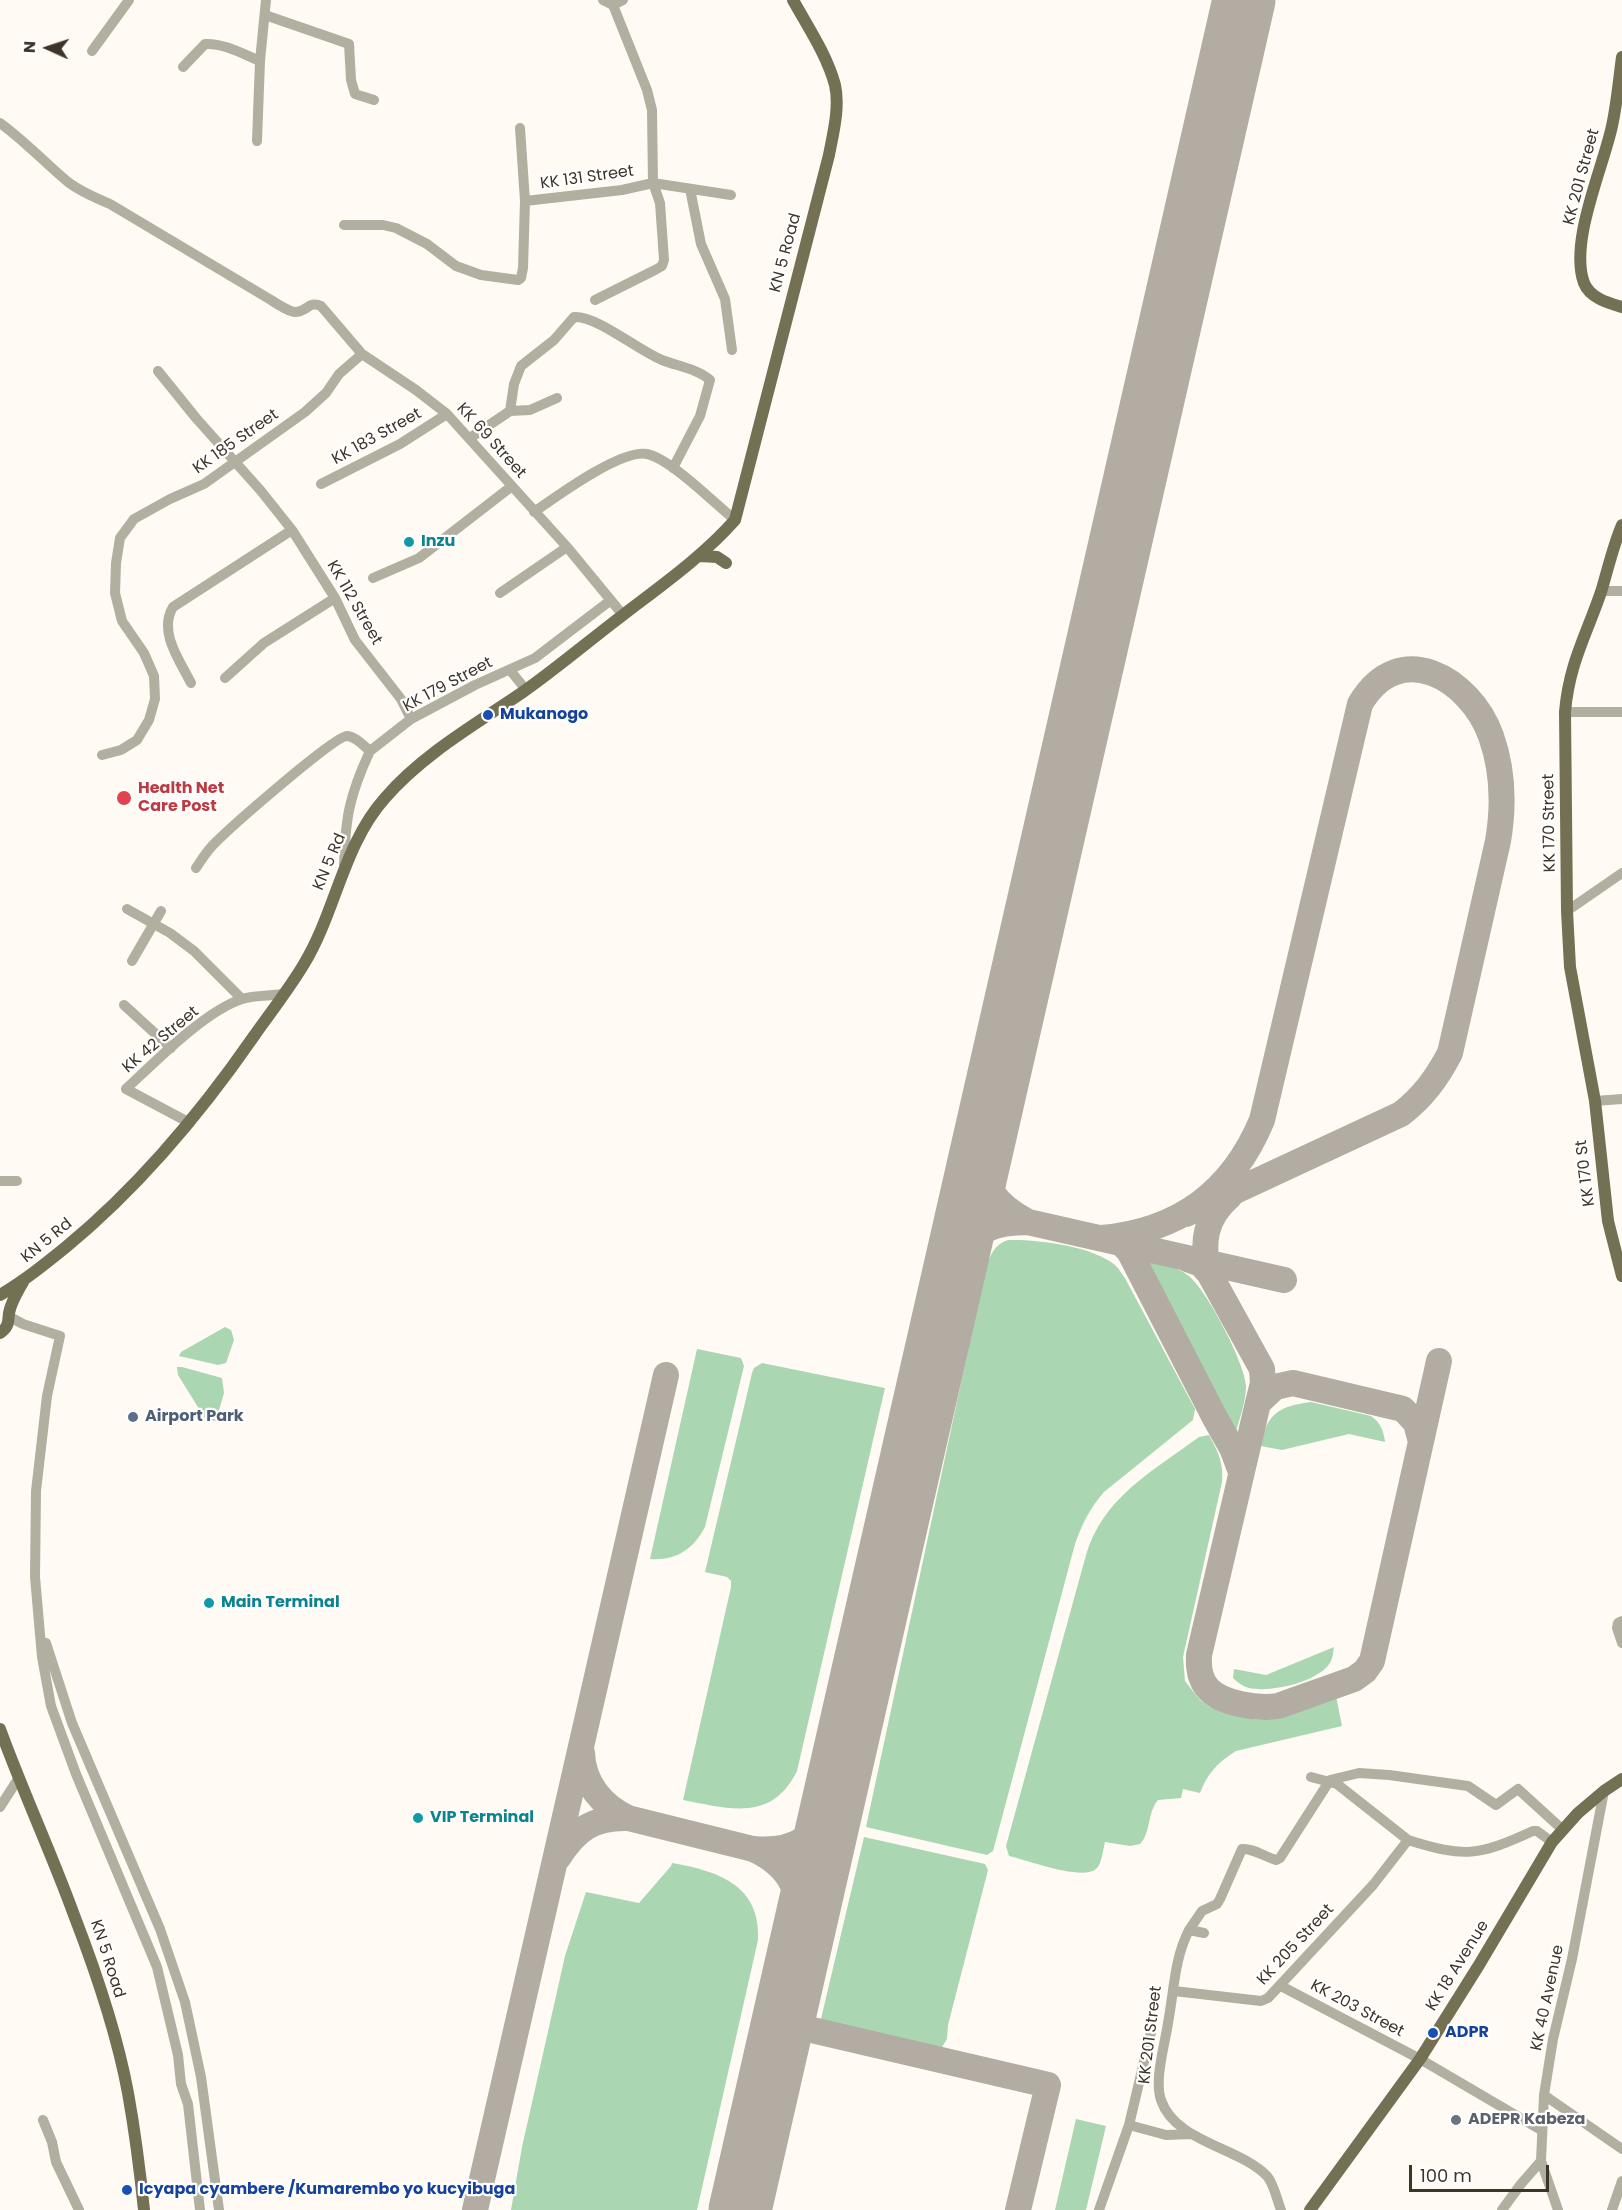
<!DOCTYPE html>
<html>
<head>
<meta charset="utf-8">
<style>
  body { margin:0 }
  #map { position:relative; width:1622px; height:2210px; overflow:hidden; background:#fffbf4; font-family:Poppins,sans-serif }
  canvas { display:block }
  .north { position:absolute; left:18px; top:18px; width:60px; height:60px; -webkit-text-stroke:4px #fff; paint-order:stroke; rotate:273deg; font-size:16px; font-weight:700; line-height:24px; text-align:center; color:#3e3529 }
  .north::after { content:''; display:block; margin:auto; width:21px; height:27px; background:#3e3529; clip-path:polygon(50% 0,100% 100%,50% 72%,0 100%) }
  .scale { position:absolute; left:1409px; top:2165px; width:140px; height:27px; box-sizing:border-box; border:3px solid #3e3529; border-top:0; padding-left:8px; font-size:18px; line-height:21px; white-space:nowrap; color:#3e3529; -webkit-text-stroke:4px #fff; paint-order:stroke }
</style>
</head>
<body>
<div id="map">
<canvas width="1622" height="2210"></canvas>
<div class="north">N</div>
<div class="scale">100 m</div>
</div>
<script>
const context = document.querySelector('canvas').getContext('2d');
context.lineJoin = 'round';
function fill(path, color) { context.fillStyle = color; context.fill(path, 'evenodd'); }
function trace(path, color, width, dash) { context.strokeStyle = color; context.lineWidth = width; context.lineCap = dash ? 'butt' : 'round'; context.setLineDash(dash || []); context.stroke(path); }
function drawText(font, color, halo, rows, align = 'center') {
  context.font = font + ' Poppins,sans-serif'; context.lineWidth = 4.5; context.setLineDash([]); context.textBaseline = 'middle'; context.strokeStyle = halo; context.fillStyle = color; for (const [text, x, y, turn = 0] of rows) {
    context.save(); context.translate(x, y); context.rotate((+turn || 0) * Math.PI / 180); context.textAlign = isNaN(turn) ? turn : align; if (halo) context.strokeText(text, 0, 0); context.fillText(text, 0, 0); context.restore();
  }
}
fill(new Path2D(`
  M1008,1240C1036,1239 1093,1246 1115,1265C1119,1269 1123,1275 1126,1280L1195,1409L1193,1420L1104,1492C1090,1508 1082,1524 1075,1544L993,1851L987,1855L866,1827L986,1266C992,1253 994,1245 1008,1240Z
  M1145,1261C1161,1264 1176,1266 1189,1276C1207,1291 1245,1363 1246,1386C1246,1401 1240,1417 1236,1432Z
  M225,1327L231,1330L234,1340L226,1363L218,1365L179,1356L181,1352Z
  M697,1349L741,1358L744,1366L705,1527C693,1550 675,1561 650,1559Z
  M762,1363L885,1388L797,1771C772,1822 730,1809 683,1800L731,1587V1581L727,1577L705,1572L752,1373L754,1368Z
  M177,1367H182L222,1378L224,1393L216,1421L208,1420L204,1417L178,1375Z
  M1311,1402L1371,1416C1380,1422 1384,1431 1385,1442L1349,1434L1282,1450L1261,1446C1266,1413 1280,1406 1311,1402Z
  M1209,1435C1218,1451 1224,1464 1222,1482L1183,1657L1185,1681L1200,1700L1210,1707L1252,1719L1261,1720L1272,1718L1336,1696L1342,1726L1236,1751C1218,1762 1207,1774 1200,1793L1183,1789L1181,1798L1158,1800C1147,1813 1151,1833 1140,1844L1130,1846L1105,1842C1103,1849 1102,1864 1096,1869C1082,1881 1027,1860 1009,1856L1006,1846L1086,1555C1103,1497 1153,1471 1199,1437Z
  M1334,1647C1333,1652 1333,1657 1331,1661C1321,1682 1269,1693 1249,1688C1242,1686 1237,1682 1233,1678L1234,1669L1266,1675Z
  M864,1837L985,1864L988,1870L948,2025L947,2039L939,2052L820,2023Z
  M672,1863C718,1871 761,1885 758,1940L697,2210H511L522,2147L565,1956L586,1892L639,1903L671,1866Z
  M1076,2119L1106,2126L1086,2210H1055Z`), '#aad6b1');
trace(new Path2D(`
  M982,1147C982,1186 994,1204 1028,1222
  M1101,1238C1179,1231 1232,1192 1262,1120L1360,704C1399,637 1470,678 1491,736C1503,770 1504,806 1498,841L1450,1053C1437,1078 1423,1097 1401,1114L1186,1214
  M1114,1241L1121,1243L1129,1251L1215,1418L1232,1448L1241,1472
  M1187,1259L1201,1264L1209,1273L1262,1369L1263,1383L1258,1403L1199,1655C1197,1686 1212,1698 1240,1704C1254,1707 1265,1708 1278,1706L1354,1679L1365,1671L1372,1661L1439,1361
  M956,1261C977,1230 991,1222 1028,1222L1284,1280
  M1209,1273C1201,1242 1205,1218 1230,1196
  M1258,1403L1275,1387L1293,1383L1403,1409L1416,1423L1421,1442
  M582,1753C583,1783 602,1806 628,1818L753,1849C795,1853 817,1837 834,1799
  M753,1849C793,1867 801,1894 802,1936
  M558,1858C576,1829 594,1817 628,1818
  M782,2023L1048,2085L1018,2210
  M475,2210L666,1375`), '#b2aca2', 26);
trace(new Path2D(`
  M740,2210L1244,0`), '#b2aca2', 63);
trace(new Path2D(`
  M603,0L613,5L623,0
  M265,15L349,44L351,80L355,94L374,100
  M92,51L129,0
  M183,67L205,44C224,43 243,54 260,61
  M0,123C25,141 45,163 68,182C81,192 96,198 110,204L271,300C277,304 286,310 294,312C306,313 309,300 321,306L362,354L416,390L447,414L567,547L623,615
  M257,141L260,61L266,0
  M690,189L701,244L725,299L732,350
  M525,201L622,190L653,183L731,195
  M344,225H383L396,228L427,244L456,266L481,275L518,280L521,278L523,268L525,201L520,128
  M595,300L655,270L662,266L664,260L660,203L653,183L652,110L647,90L613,5
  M158,371L196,418L261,491L292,530L335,598L355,640L401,699L411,719
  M510,411L530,410L557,398
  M470,438L510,411L514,384L521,366L554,340L574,317C596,315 639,351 662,360C677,366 698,369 710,380L700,416L673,468
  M321,484L400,444L447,414
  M534,512C557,496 621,449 647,454C671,459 715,504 735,520
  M373,578L419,558L512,486
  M1601,591H1622
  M500,593L567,547
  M510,670L526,690
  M225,678L264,643L335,598
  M191,683C180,661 158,632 173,607L292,530
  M1565,712H1622
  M102,755L121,750L137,740L149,720L155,699L154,676L144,653L122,621L115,593L116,563L120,538L134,519L170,499L204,484L305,412L326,393L339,374L362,354
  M196,868C202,859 208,849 216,842C231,827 333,737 347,736C355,736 364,746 370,751L411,719L475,685L535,658L611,600
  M344,868C345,819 349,796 370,751
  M127,909L170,933L194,951L242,999
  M1567,911L1622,873
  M132,961L161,911
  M124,1005L171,1048
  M1595,1101L1622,1099
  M190,1123L126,1089C155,1062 205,1011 242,999C254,995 270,996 283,994
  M0,1181H17
  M10,1317L23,1324L60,1336L47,1396L36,1491L35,1577L42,1657L51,1706L76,1774L157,1967L178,2055L181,2084L188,2104L200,2210
  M1622,1621L1618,1623L1617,1628L1622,1643
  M46,1643L72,1723L160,1929L185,2002L201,2077L219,2210
  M1311,1777L1337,1784L1408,1840
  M0,1807L18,1779
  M1189,1930L1202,1911L1217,1904L1220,1899L1242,1849C1253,1848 1265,1857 1276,1860L1280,1858L1330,1780L1359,1773L1389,1775L1468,1786L1496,1805L1518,1789L1563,1830
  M1204,1933L1189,1930C1174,1959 1174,1992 1168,2023C1165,2044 1154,2080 1161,2100C1175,2142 1239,2147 1267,2176C1274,2184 1277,2200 1281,2210
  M1281,1986L1420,2059L1541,2130
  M1174,1991L1261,2001L1268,1998L1373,1885L1408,1840C1465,1858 1478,1856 1533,1831H1537L1552,1842
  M1544,2095L1622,2149
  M43,2120L52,2142L56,2162L79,2210
  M1129,2125L1166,2135L1191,2134
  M1099,2210L1129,2125L1152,2028
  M1502,2210L1521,2184L1541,2161
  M1558,2210L1541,2161L1544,2095L1553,2039L1572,1959L1604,1791
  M1612,2210L1622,2181`), '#b1afa0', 10);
trace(new Path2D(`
  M1622,57C1619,79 1617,103 1612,126C1603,168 1569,242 1584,283C1590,298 1608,303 1622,307
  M1622,525C1613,546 1608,569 1601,592C1586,636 1569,664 1565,712L1567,911L1570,967L1595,1101L1608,1221L1622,1276
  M700,556L717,557L726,563
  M0,1295C24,1281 45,1264 66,1247C140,1186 200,1114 254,1036C271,1012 289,989 304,964C336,911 343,845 385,798C423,754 476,724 523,692C557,668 590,640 623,615C662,585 702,557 735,520L829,155C833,134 840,107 835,85C827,55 808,27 793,0
  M0,1333C9,1327 8,1322 9,1313C11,1302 18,1291 23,1282
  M0,1729C23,1792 51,1852 74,1915C96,1972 117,2033 128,2093C135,2132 140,2171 144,2210
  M1310,2210L1420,2059L1479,1965L1552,1842L1578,1813L1604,1791L1622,1779`), '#747054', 12);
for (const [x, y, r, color] of [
  [409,542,6,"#0f9aa8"],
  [488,715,6,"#1a4fb4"],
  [124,798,8,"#e0444e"],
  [133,1417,6,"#5c6f8a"],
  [209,1603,6,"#0f9aa8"],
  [418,1818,6,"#0f9aa8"],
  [1433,2033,6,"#1a4fb4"],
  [1456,2120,6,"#6b7280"],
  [127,2190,6,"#1a4fb4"]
]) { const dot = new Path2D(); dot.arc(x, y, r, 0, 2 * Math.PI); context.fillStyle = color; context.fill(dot); trace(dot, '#fff', 2); }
drawText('16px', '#3e3529', '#fff', [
  ["KK 201 Street",1582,177,-75],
  ["KK 131 Street",587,178,-8],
  ["KN 5 Road",786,253,-75],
  ["KK 183 Street",377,437,-29],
  ["KK 69 Street",491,441,48],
  ["KK 185 Street",236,442,-35],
  ["KK 112 Street",354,603,60],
  ["KK 179 Street",448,685,-28],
  ["KK 170 Street",1550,823,-91],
  ["KN 5 Rd",330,862,-67],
  ["KK 42 Street",161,1040,-40],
  ["KK 170 St",1586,1173,-97],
  ["KN 5 Rd",47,1241,-39],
  ["KK 205 Street",1296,1945,-47],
  ["KN 5 Road",107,1959,72],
  ["KK 18 Avenue",1458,1966,-58],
  ["KK 40 Avenue",1548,1998,-78],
  ["KK 203 Street",1357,2009,28],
  ["KK 201 Street",1151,2035,-83]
]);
drawText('bold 16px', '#0d838f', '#fff', [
  ["Inzu",421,542],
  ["Main Terminal",221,1603],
  ["VIP Terminal",430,1818]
], 'left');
drawText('bold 16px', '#164399', '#fff', [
  ["Mukanogo",500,715],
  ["ADPR",1445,2033],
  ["Icyapa cyambere /Kumarembo yo kucyibuga",139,2190]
], 'left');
drawText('bold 16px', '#be3a42', '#fff', [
  ["Health Net",138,789],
  ["Care Post",138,807]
], 'left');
drawText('bold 16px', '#4e5e75', '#fff', [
  ["Airport Park",145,1417]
], 'left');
drawText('bold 16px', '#5b616d', '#fff', [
  ["ADEPR Kabeza",1468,2120]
], 'left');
</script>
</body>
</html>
